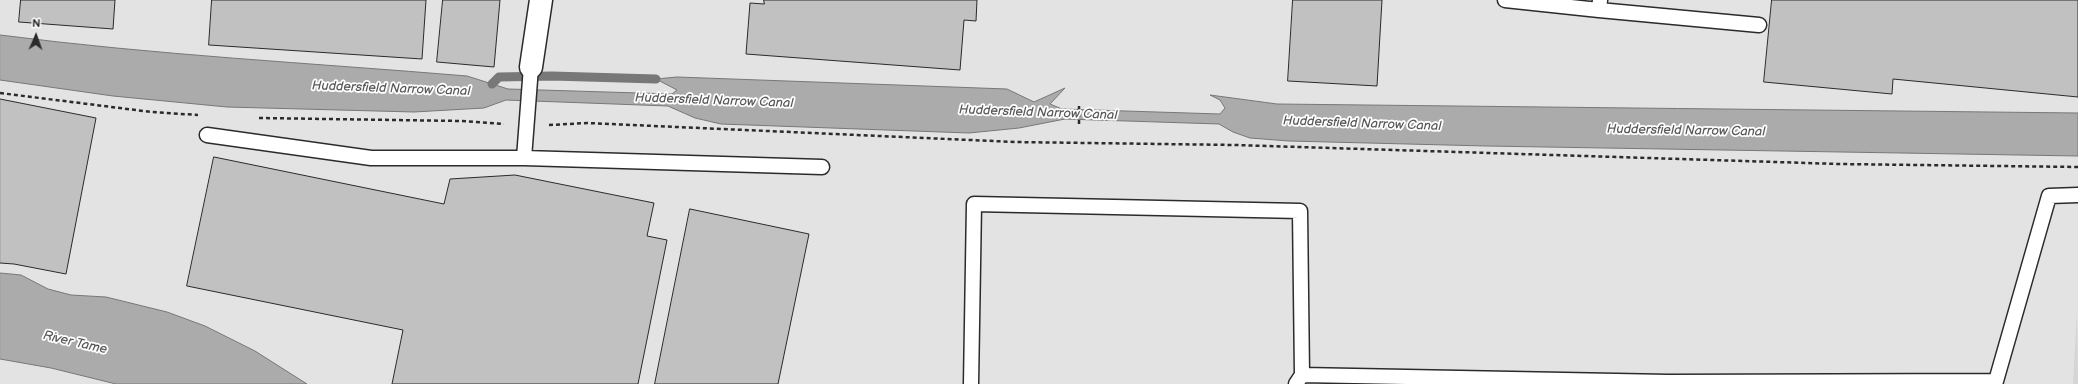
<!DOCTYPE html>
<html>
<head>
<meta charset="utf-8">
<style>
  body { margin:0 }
  #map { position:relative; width:2078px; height:384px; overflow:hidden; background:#f2f2f2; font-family:"Balsamiq Sans",sans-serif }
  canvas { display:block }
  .north { position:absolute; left:16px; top:16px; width:40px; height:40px; -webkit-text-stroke:3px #fff; paint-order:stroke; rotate:2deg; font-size:11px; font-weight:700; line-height:16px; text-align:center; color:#2b2b2b }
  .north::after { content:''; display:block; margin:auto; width:14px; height:18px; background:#2b2b2b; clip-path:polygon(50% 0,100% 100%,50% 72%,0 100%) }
</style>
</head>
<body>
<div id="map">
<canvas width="2078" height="384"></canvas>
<div class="north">N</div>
</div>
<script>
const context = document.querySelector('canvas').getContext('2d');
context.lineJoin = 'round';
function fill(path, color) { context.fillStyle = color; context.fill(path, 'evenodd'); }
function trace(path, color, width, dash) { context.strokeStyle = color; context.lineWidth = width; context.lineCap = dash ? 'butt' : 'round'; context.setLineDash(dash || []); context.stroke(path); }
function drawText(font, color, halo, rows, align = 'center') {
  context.font = font + ' "Balsamiq Sans",sans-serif'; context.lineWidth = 3.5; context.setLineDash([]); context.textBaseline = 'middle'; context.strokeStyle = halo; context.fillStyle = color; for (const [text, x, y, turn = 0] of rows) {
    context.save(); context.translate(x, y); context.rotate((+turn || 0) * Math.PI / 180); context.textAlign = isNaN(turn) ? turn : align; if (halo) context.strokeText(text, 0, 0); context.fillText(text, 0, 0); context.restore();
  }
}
fill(new Path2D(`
  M0,0H2078V384H0Z`), '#e3e3e3');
fill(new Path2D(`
  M2077,312L2078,384H2073Z`), '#d5d5d5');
const water = new Path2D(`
  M0,35C155,55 311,63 467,76L508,89L672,94L677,90L656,79L677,77L1007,89L1034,102L1065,88L1050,104L1062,109L1220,114L1225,108L1220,100L1210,95L1277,104L2078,113V156L1486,146L1289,141L1250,138L1233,132L1219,124L1065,119L1019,128L969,133L721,124L695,118L668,106L506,100L484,108L414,112L227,107L113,96L0,80Z
  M0,273L21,275L48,289L71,295L106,297L167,312L205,326L255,351L307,384H116L51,368L0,359Z`);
fill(water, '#ababab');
trace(water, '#787878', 1);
trace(new Path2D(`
  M492,84L499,77L552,76L656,79`), '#787878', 9);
const building = new Path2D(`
  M21,0H115L113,29L19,22Z
  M212,0H426L422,59L209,45Z
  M443,0H500L494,67L437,62Z
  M764,0H977L976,21L964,20L960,70L746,54L750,3L764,4Z
  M1293,0H1382L1377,86L1288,81Z
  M1772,0H2078V97L1893,79L1892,94L1764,82Z
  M0,99L96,118L66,274L14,264L0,263Z
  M214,157L444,204L450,179L515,175L654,203L647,236L667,240L638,384H392L403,330L187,286Z
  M690,209L809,234L778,384H655Z`);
fill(building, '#c1c1c1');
trace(building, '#2b2b2b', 1);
const service = new Path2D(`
  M1505,0L1599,10
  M1600,0L1599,10L1759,25
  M207,135L371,158H524L531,67
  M524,158L822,167
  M1302,375L1668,382L1996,381L2049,196L2078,195
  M971,384L974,204L1300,211L1302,375L1296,384`);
const minor = new Path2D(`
  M531,67L541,0`);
trace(service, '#2b2b2b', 17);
trace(minor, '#2b2b2b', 25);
trace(new Path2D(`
  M0,93L151,112L198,115
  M259,118L461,121L504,124
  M1079,124V105
  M549,125L587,123L1015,142L1235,145L1839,164L2078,167`), '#2b2b2b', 2.5, [4, 3]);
trace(service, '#fff', 14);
trace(minor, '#fff', 22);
drawText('italic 13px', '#585858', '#fff', [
  ["Huddersfield Narrow Canal",391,89,2],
  ["Huddersfield Narrow Canal",714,101,2],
  ["Huddersfield Narrow Canal",1038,113,2],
  ["Huddersfield Narrow Canal",1362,124,2],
  ["Huddersfield Narrow Canal",1686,131,1],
  ["River Tame",75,343,13]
]);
</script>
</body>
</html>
